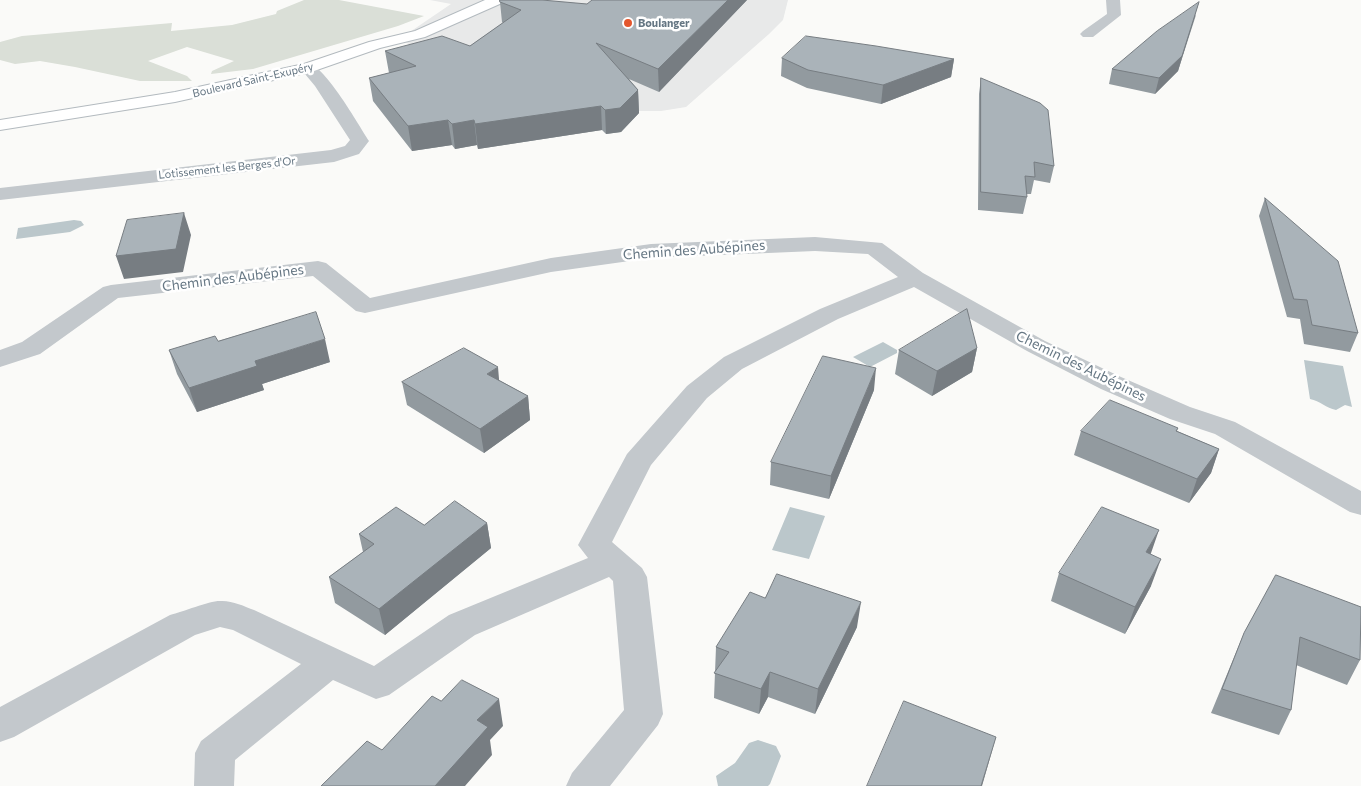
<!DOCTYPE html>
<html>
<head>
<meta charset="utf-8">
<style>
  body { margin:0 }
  canvas { display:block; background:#fafaf8 }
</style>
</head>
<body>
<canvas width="1361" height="786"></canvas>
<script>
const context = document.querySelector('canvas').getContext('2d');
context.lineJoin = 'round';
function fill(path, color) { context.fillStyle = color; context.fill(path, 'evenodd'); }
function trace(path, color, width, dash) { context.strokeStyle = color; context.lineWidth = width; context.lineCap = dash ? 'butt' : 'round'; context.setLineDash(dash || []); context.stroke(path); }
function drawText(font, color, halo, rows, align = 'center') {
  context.font = font + ' Commissioner,sans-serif'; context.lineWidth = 5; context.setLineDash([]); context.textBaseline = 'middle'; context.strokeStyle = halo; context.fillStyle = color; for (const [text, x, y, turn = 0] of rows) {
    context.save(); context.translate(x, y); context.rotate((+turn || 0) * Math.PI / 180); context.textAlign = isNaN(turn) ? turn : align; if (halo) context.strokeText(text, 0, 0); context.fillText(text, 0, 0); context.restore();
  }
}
fill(new Path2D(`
  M430,0H788L783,20L769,34L686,107L661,111H636L582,104L398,40L451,4Z`), '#e8e9e9');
fill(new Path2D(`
  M304,0H339L424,16L398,26L253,69L211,74L212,71L234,61L187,47L148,61L187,76L192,81H140L75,67L40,61L15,64L0,60V42L22,36L172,23L171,31L232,25L276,14L277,11Z`), '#dadfd7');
fill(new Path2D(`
  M74,220L81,221L84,225L70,232L16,239L18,228Z
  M883,342L897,350V353L870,367L853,357Z
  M1304,360L1343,366L1352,407L1345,405L1336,410C1326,408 1320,401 1310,399Z
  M790,507L825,516L809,559L772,550Z
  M758,740L776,746L781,756L770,784L768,786H718L716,776L735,763L749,743Z`), '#bbc7cb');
const secondary = new Path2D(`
  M485,0H504L502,3L425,37L380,48L314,71L175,102L0,130V120L175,92L304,64L369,42L415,31Z`);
trace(secondary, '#b3babf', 2);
fill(new Path2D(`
  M1106,0H1120L1121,15L1093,37H1083L1080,34L1083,31L1107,14Z
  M308,63C326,67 358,124 369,141L359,154L334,162L0,200V188L331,150L345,146L350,140L315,86L300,68L302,65Z
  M815,237L882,243L923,273L1045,341L1121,377L1190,407L1235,422L1361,491V515L1350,512L1215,434L1170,419L1101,389L1027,351L914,287L838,319L742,369L707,398L651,465L612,542L642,568L647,577L663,714L658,725L610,786H566L572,773L624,710L613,581L609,577L475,635L389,695L376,699L333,680L235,760L234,786H194L195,753L201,741L301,664L233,630L220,627L195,635L14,737L0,742V707L170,615C183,612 208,601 220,601C231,600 244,606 254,610L374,666L449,615L588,558L578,545L627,454L687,386L724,357L820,309L898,277L868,254L815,251L651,258L551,272L365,313L356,311L313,276L118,298L40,354L0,367V350L22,342L103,287L111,285L318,261L326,263L370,298L551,258L651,244Z`), '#c3c8cc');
fill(secondary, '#fff');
fill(new Path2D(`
  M747,0L659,92L629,79L638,90L639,113L621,132L606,134L602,130L478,149L477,145L455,149L452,145L412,151L373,101L369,78L389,73L385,51L470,46L503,23L502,22L500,2L587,4Z
  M1196,15L1178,71L1155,94L1109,84L1112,69Z
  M782,58L954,59L951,77L881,104L807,88L781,76Z
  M981,78L1054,166L1050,183L1034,180L1031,194H1026L1027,197L1023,214L978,210L979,94Z
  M1265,198L1358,333L1350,352L1304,344L1300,319L1287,317L1259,216Z
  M218,341L330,362L262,384L264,390L197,412L177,374L169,350Z
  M977,348L972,372L932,396L895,374L899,350Z
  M499,380L528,396L530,420L484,453L407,405L402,382Z
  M874,390L829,499L770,485L771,462Z
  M1178,428L1177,431L1219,449L1211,473L1189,503L1074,455L1081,431Z
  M487,523L491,548L385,635L335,603L329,577L363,552L359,534L424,525Z
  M1150,554L1151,586L1125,634L1051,601L1059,573Z
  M1276,575L1360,660L1347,685L1296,665L1291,710L1279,735L1211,713L1244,633Z
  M765,598L857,627L815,714L768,697L759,714L714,698L716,647Z`), '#929a9f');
fill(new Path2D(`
  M728,0H747L659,92L658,69Z
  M1199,2L1178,71L1155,94L1159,78Z
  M954,59L951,77L881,104L883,85Z
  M638,90L639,113L621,132L606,134L605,110Z
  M601,106L602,130L478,149L475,124Z
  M448,120L452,145L412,151L408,126Z
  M474,120L477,145L455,149L452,124Z
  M184,213L191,235L183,272L124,279L116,256Z
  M325,339L330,362L262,384L264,390L197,412L189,388L255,361Z
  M977,348L972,372L932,396L937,371Z
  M498,367L500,391L487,374Z
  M876,368L874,390L829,499L831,476Z
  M528,396L530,420L484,453L480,429Z
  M1219,449L1211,473L1189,503L1197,479Z
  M487,523L491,548L385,635L379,609Z
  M1159,530L1150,556L1146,552Z
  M1161,559L1151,586L1125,634L1135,607Z
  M861,602L857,627L815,714L818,689Z
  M770,672L768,697L759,714L761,689Z
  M499,699L503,726L490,740L492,755L465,786H435L477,720Z
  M996,737L982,786H981Z`), '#777d82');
const building = new Path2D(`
  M500,0H542L587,4L592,0H728L658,69L596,43L638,90L620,108L605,110L601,106L475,124L474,120L452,124L448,120L408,126L369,78L416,66L385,51L442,36L470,46L521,10L500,2Z
  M1199,2L1182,56L1159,78L1112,69L1157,31Z
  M806,36L876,46L954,59L883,85L808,70L782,58Z
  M981,78L1040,103L1048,110L1054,166L1034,162L1035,177L1025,176L1027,197L981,192Z
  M1265,198L1338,261L1358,333L1312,325L1307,300L1294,299Z
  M184,213L176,249L116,256L127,220Z
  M967,309L977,348L937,371L899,350Z
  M316,312L325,339L255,361L257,366L189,388L169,350L215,336L218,341Z
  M464,348L498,367L487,374L528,396L480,429L402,382Z
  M823,356L876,368L831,476L771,462Z
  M1110,400L1178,428L1176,431L1219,449L1197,479L1081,431Z
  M455,501L487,523L379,609L329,577L374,544L359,534L396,507L424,525Z
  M1102,507L1159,530L1146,552L1161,559L1135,607L1059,573Z
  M777,574L861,602L818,689L770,672L761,689L714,673L729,652L716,647L750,592L765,598Z
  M1276,575L1361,607L1360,660L1300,637L1291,710L1222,689L1244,633Z
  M462,680L499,699L477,720L488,727L435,786H321L367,741L382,750L432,696L441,701Z
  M904,701L996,737L981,786H867Z`);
fill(building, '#aab3b9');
trace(building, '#777d82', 1);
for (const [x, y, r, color] of [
  [628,23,5,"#e4572e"]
]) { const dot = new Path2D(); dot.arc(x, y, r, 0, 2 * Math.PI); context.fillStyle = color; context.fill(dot); trace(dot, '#fff', 2); }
drawText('bold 11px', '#657683', '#fff', [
  ["Boulanger",638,23]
], 'left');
drawText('11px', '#657683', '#fff', [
  ["Boulevard Saint-Exupéry",253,80,-13],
  ["Lotissement les Berges d'Or",227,168,-6]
]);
drawText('14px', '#657683', '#fff', [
  ["Chemin des Aubépines",694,250,-4],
  ["Chemin des Aubépines",233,278,-7],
  ["Chemin des Aubépines",1081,366,26]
]);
</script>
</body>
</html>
